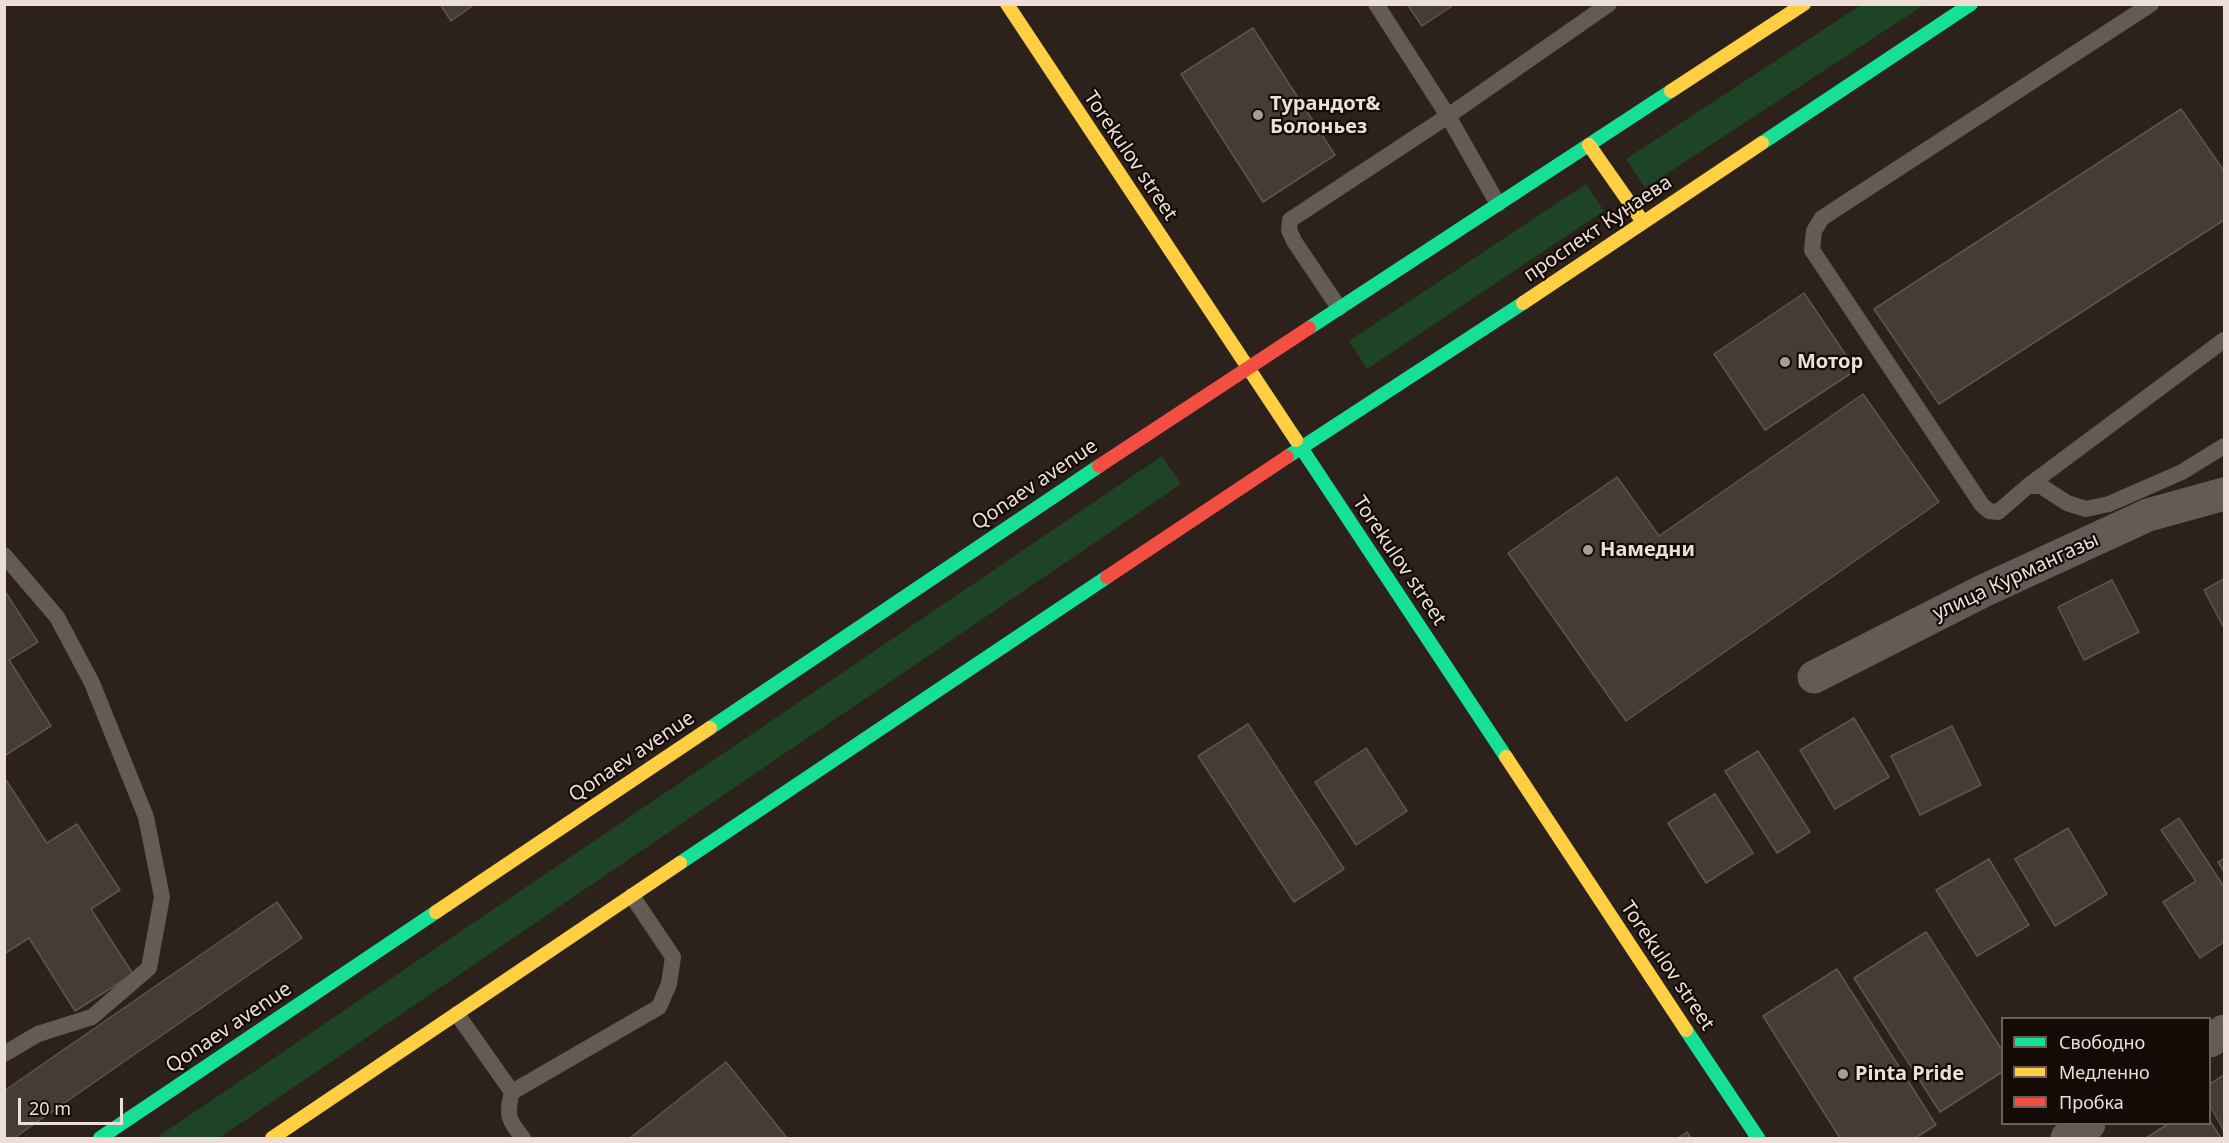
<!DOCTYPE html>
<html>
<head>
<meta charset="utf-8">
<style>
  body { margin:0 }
  #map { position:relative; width:2229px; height:1143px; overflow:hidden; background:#2c211b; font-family:"Noto Sans",sans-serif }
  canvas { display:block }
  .frame { position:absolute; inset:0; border:6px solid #edded7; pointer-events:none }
  .legend { position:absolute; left:2001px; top:1017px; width:210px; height:108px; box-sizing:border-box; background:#140b07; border:2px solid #6b5f5a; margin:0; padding:8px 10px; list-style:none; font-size:18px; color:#edded7 }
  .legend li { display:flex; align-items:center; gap:12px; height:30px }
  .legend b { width:30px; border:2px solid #6b5f5a }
  .scale { position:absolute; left:18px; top:1098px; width:105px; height:27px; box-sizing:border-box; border:3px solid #edded7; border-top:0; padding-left:8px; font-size:18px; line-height:21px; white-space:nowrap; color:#edded7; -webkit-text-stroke:4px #140b07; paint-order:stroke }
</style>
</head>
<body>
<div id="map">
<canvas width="2229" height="1143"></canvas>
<div class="frame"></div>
<ul class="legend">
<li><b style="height:8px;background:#16e098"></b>Свободно</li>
<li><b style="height:8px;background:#ffcf43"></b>Медленно</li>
<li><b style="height:8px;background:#f24e42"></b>Пробка</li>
</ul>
<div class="scale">20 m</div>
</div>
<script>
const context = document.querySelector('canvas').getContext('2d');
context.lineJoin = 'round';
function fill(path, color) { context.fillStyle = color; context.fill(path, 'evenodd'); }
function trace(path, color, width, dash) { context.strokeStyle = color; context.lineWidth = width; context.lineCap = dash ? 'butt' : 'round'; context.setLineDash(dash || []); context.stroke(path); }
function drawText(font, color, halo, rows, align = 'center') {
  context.font = font + ' "Noto Sans",sans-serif'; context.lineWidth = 4.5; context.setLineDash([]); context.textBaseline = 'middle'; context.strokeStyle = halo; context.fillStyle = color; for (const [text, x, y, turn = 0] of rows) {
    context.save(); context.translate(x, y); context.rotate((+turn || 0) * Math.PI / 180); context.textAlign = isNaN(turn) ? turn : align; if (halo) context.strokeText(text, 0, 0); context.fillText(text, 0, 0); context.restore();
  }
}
fill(new Path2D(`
  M1861,5H1924L1645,188L1626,159Z
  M1586,184L1604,211L1367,369L1349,341Z
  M1162,456L1181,484L219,1138H156Z`), '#1d4525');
const building = new Path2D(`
  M440,4H475L451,21Z
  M1407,4H1455L1422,26Z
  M1253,28L1335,155L1263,202L1181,74Z
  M2181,109L2224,171V220L1939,404L1874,309Z
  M1804,293L1856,370L1765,430L1714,354Z
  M1863,394L1939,502L1626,721L1508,553L1617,477L1659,536Z
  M2224,579V628L2204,590Z
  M2112,580L2139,632L2084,660L2058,607Z
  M4,590L38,642L9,660L51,726L4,756Z
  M1854,718L1889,777L1835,809L1800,750Z
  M1248,724L1344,869L1294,902L1198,756Z
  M1952,726L1981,785L1920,815L1891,756Z
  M1366,748L1407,811L1356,845L1315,782Z
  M1758,751L1810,832L1777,853L1725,771Z
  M4,777L47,843L77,824L120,890L91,909L133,974L75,1011L29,938L4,954Z
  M1715,794L1753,853L1706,883L1668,823Z
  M2179,818L2224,887V942L2200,958L2163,902L2196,881L2161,830Z
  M2068,828L2107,894L2055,926L2015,859Z
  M2224,858V872L2218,862Z
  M1989,859L2029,925L1977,956L1936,890Z
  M277,902L302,938L14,1138H4V1091Z
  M1926,932L2002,1050V1072L1940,1112L1854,978Z
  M1837,969L1936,1125L1915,1138H1840L1763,1016Z
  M726,1062L787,1138H630Z
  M2224,1075V1131L2210,1106V1084Z
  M2210,1121L2221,1138H2146L2168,1124H2210Z
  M1687,1132L1691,1138H1678Z`);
fill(building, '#453c36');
trace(building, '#5f5550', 1.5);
trace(new Path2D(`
  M1376,4L1448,116L1498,204
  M2151,4L1822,218L1814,231L1812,250L1982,505L1989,511L1998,512L2028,486H2041L2067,503L2086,509L2109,504L2182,472L2224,446
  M1339,308L1294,241L1289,230L1290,220L1448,116L1609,4
  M2028,486L2224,340
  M4,555L57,617L92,683L146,817L162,897L149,968L92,1017L38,1034L4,1054
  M457,1014L512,1092
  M523,1138C508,1120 506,1115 512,1092L659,1007L669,984L673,957L632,896`), '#645b56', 16);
trace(new Path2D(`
  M1814,677L1983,591L2148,515L2224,494
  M2210,1041L2224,1031
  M2067,1138L2089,1124`), '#645b56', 33);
trace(new Path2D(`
  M1762,143L1971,4
  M1309,328L1671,91
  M1296,440L1506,757
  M1287,457L1523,303
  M710,728L1099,466
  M680,863L1107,577
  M1686,1030L1758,1138
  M100,1138L436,912`), '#16e098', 14);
trace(new Path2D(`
  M1007,4L1296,440
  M1671,91L1804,4
  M1589,145L1643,222
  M1523,303L1762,143
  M1506,757L1686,1030
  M436,912L710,728
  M272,1138L680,863`), '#ffcf43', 14);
trace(new Path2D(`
  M1099,466L1309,328
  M1107,577L1287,457`), '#f24e42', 14);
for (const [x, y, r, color] of [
  [1258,115,6,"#a99c95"],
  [1785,362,6,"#a99c95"],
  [1588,550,6,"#a99c95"],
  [1843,1074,6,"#a99c95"]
]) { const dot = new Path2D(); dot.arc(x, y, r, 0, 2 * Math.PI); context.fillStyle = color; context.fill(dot); trace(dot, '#140b07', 2); }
drawText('bold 20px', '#edded7', '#140b07', [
  ["Турандот&",1270,104],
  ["Болоньез",1270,127],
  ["Мотор",1797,362],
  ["Намедни",1600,550],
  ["Pinta Pride",1855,1074]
], 'left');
drawText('20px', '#edded7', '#140b07', [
  ["Torekulov street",1130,156,56],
  ["проспект Кунаева",1598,229,-34],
  ["Qonaev avenue",1035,485,-34],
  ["Torekulov street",1399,561,56],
  ["улица Курмангазы",2016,577,-25],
  ["Qonaev avenue",632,757,-34],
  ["Torekulov street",1667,966,56],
  ["Qonaev avenue",229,1028,-34]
]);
</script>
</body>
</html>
